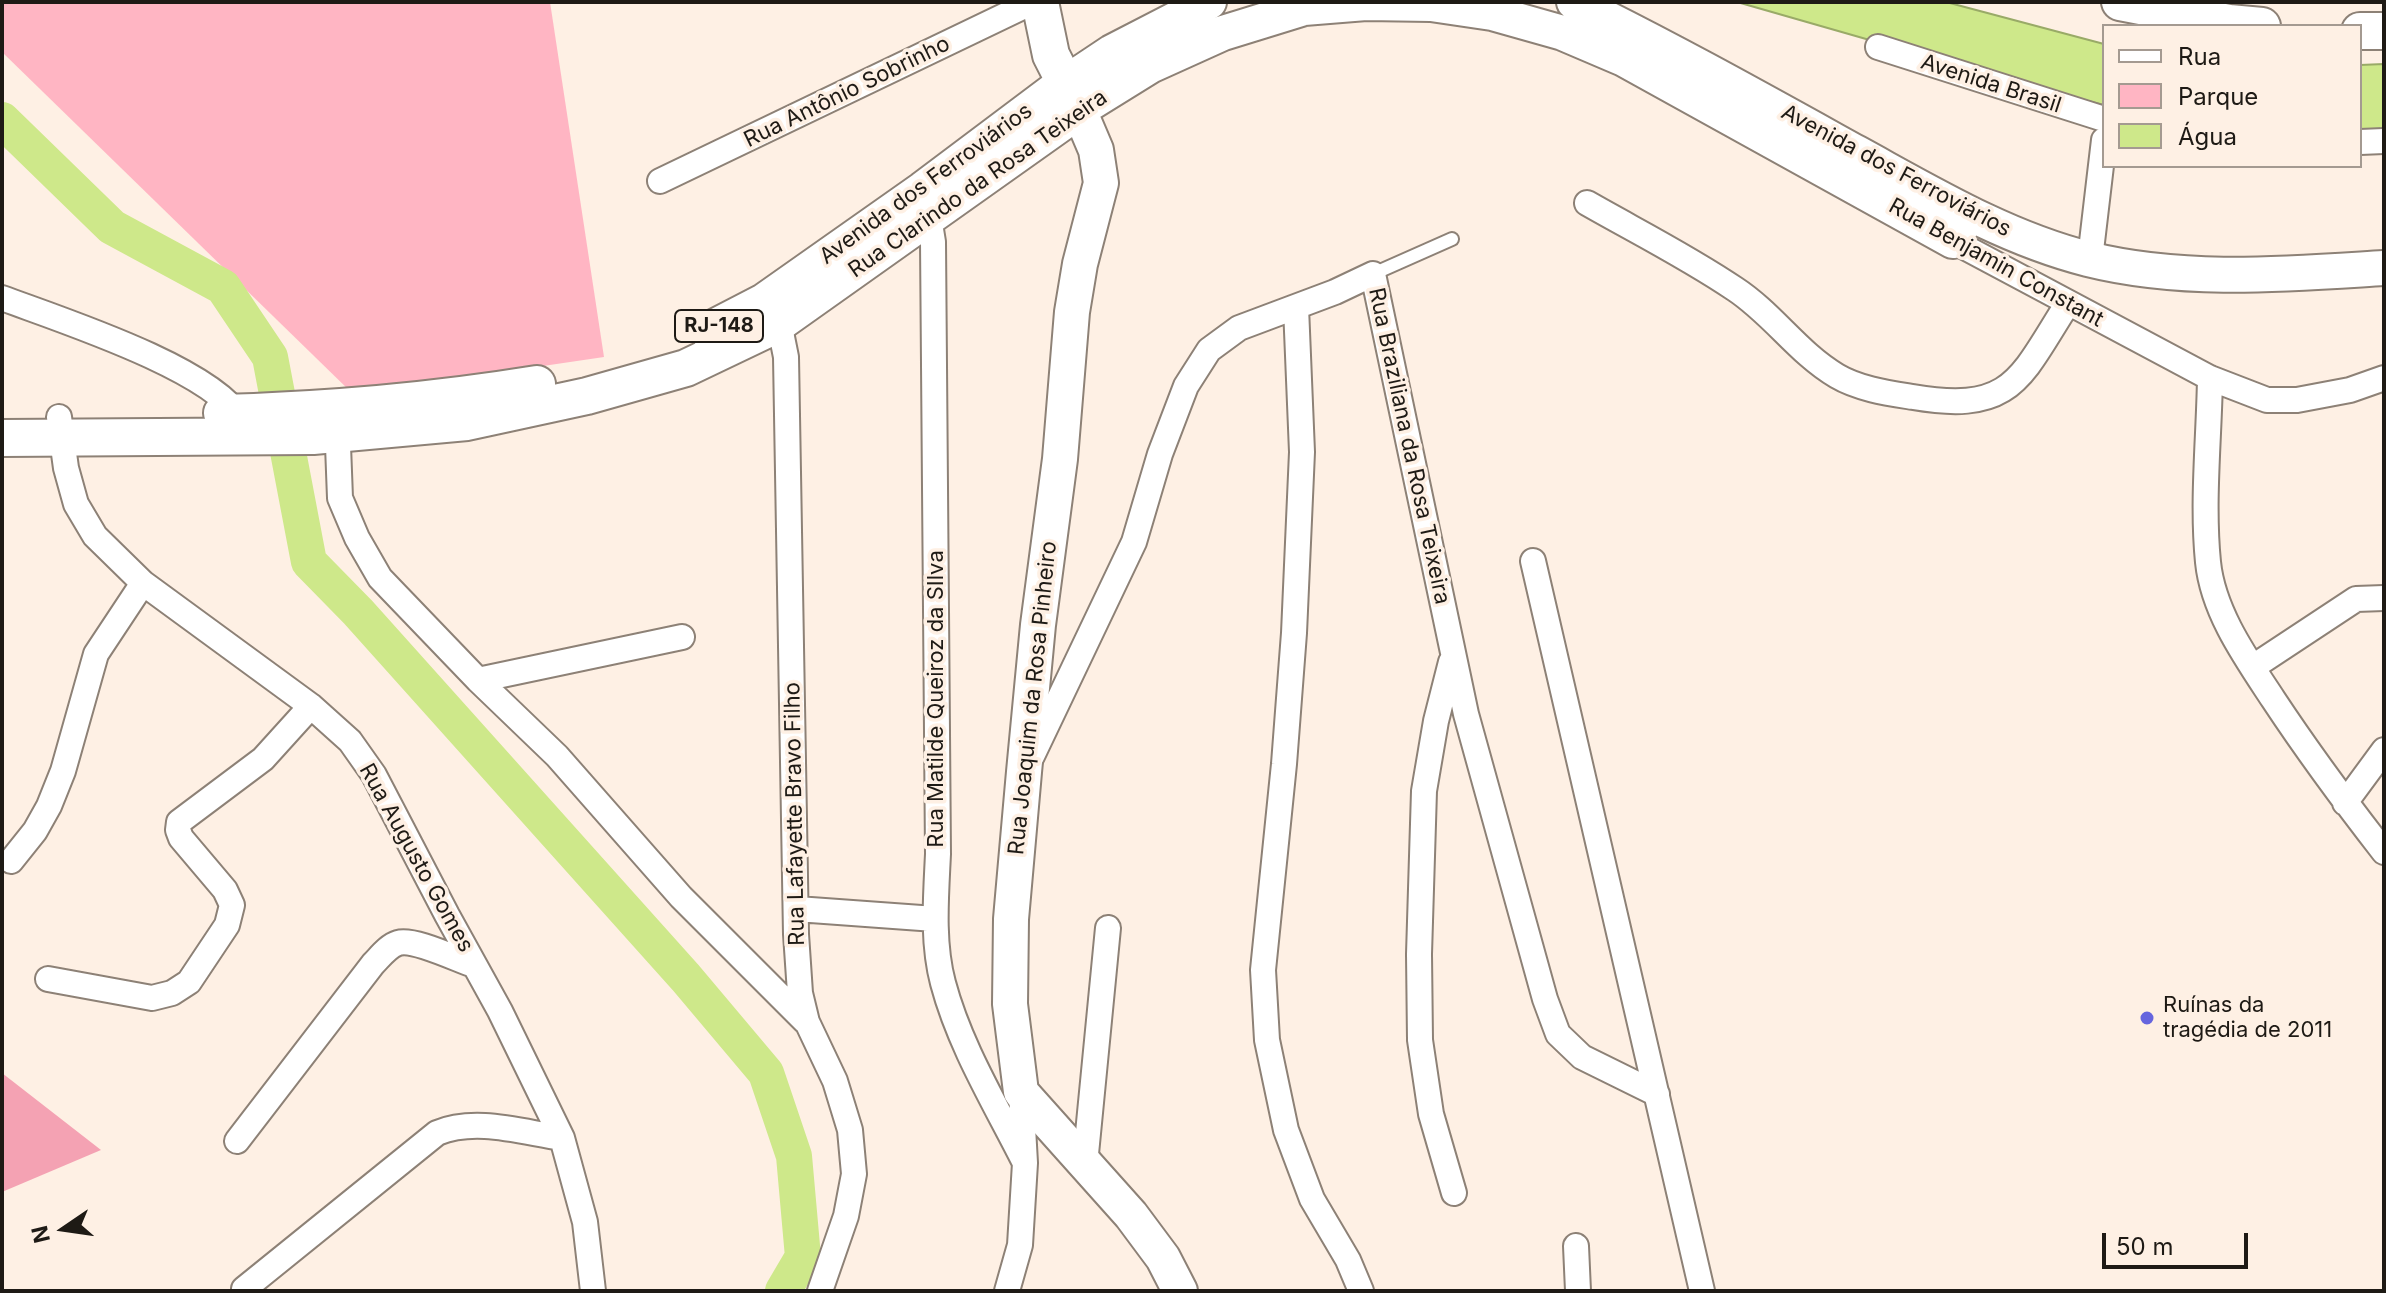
<!DOCTYPE html>
<html>
<head>
<meta charset="utf-8">
<style>
  body { margin:0 }
  #map { position:relative; width:2386px; height:1293px; overflow:hidden; background:#fef0e4; font-family:Inter,sans-serif }
  canvas { display:block }
  .frame { position:absolute; inset:0; border:4px solid #1e1a15; pointer-events:none }
  .legend { position:absolute; left:2102px; top:24px; width:260px; height:144px; box-sizing:border-box; background:#fef0e4; border:2px solid #a49a91; margin:0; padding:10px 14px; list-style:none; font-size:24px; color:#1e1a15 }
  .legend li { display:flex; align-items:center; gap:16px; height:40px }
  .legend b { width:40px; border:2px solid #a49a91 }
  .north { position:absolute; left:24px; top:1189px; width:80px; height:80px; -webkit-text-stroke:6px #fef0e4; paint-order:stroke; rotate:257deg; font-size:22px; font-weight:700; line-height:32px; text-align:center; color:#1e1a15 }
  .north::after { content:''; display:block; margin:auto; width:28px; height:36px; background:#1e1a15; clip-path:polygon(50% 0,100% 100%,50% 72%,0 100%) }
  .scale { position:absolute; left:2102px; top:1233px; width:146px; height:36px; box-sizing:border-box; border:4px solid #1e1a15; border-top:0; padding-left:10px; font-size:24px; line-height:28px; white-space:nowrap; color:#1e1a15; -webkit-text-stroke:6px #fef0e4; paint-order:stroke }
</style>
</head>
<body>
<div id="map">
<canvas width="2386" height="1293"></canvas>
<div class="frame"></div>
<ul class="legend">
<li><b style="height:10px;background:#fff"></b>Rua</li>
<li><b style="height:22px;background:#ffb5c3"></b>Parque</li>
<li><b style="height:22px;background:#cee88a"></b>Água</li>
</ul>
<div class="north">N</div>
<div class="scale">50 m</div>
</div>
<script>
const context = document.querySelector('canvas').getContext('2d');
context.lineJoin = 'round';
function fill(path, color) { context.fillStyle = color; context.fill(path, 'evenodd'); }
function trace(path, color, width, dash) { context.strokeStyle = color; context.lineWidth = width; context.lineCap = dash ? 'butt' : 'round'; context.setLineDash(dash || []); context.stroke(path); }
function drawText(font, color, halo, rows, align = 'center') {
  context.font = font + ' Inter,sans-serif'; context.lineWidth = 7; context.setLineDash([]); context.textBaseline = 'middle'; context.strokeStyle = halo; context.fillStyle = color; for (const [text, x, y, turn = 0] of rows) {
    context.save(); context.translate(x, y); context.rotate((+turn || 0) * Math.PI / 180); context.textAlign = isNaN(turn) ? turn : align; if (halo) context.strokeText(text, 0, 0); context.fillText(text, 0, 0); context.restore();
  }
}
fill(new Path2D(`
  M2,2H550L604,357L353,394L2,52Z`), '#ffb5c3');
fill(new Path2D(`
  M2,1073L101,1150L2,1192Z`), '#f4a2b3');
const water = new Path2D(`
  M1737,2H1946L2104,44V105L2037,88Z
  M2384,64V129H2360V65Z`);
fill(water, '#cee88a');
trace(water, '#99aa67', 2);
trace(new Path2D(`
  M2,120L112,227L223,287L270,357L309,562L358,612L686,978L766,1073L794,1156L803,1257L783,1291`), '#cee88a', 36);
const lane = new Path2D(`
  M1373,274L1452,239`);
const street = new Path2D(`
  M1878,47L2104,119
  M2360,142L2384,141
  M660,181L1033,2
  M1587,203C1636,231 1688,257 1735,289C1773,314 1798,353 1837,376C1859,389 1888,393 1913,397C2013,414 2020,378 2068,303
  M927,205L933,242L938,854C936,896 932,942 943,983C960,1047 996,1105 1025,1163
  M1953,241L2210,378L2267,400H2297L2350,390L2384,378
  M2090,259L2104,140
  M2,298C58,319 211,368 240,418
  M1296,307L1302,452L1294,633L1284,764L1263,970L1267,1040L1286,1130L1312,1199L1348,1260L1361,1291
  M769,312L782,337L786,357L796,934L800,993L807,1022L835,1081L850,1130L854,1174L846,1216L820,1291
  M2210,378C2209,439 2202,502 2208,562C2213,612 2246,658 2273,699C2308,752 2345,802 2384,852
  M59,417L66,468L76,504L95,536L143,583L311,706L350,741L374,775L447,915L500,1011L562,1138L585,1222L593,1291
  M337,419L340,498L357,538L380,578L478,680L557,756L681,897L805,1021
  M1533,561L1702,1291
  M1451,662L1436,721L1424,791L1419,954L1420,1040L1431,1114L1454,1193
  M2253,667L2356,599L2384,598
  M478,680L682,637
  M1032,756L1134,542L1160,454L1186,386L1209,350L1239,328L1335,292L1373,274L1466,714L1545,999L1558,1034L1582,1057L1657,1094
  M2345,803L2384,750
  M11,861L35,831L49,806L63,771L96,654L143,583
  M797,909L935,919
  M48,979L152,998L172,993L189,982L227,925L232,905L225,890L181,838L178,830L179,822L263,759L311,706
  M237,1141L373,964C380,957 388,946 398,943C414,938 458,960 474,965
  M1085,1164L1108,928
  M1576,1246L1578,1291
  M244,1289L437,1133C476,1117 521,1132 562,1138
  M1007,1291L1020,1245L1025,1163L1021,1092`);
const secondary = new Path2D(`
  M1574,2C1670,49 1763,101 1857,153C1932,194 2005,238 2088,259C2184,283 2286,274 2384,268
  M1064,84L1112,52L1209,2
  M1180,1291L1163,1258L1131,1215L1021,1092L1010,1004L1011,919L1024,772L1038,625L1060,459L1072,312L1080,264L1101,183L1096,150L1079,110L1150,66L1223,33L1304,8L1366,3L1431,4L1492,13L1563,33L1624,59L1953,241L1969,214`);
const primary = new Path2D(`
  M2120,2L2229,23L2262,26
  M2360,31H2384
  M708,331L764,302L923,190L1064,84
  M222,413C328,410 432,401 537,384
  M2,438L313,436L467,422L587,396L686,368L776,325L1079,110L1051,55L1040,2`);
trace(lane, '#8d8176', 16);
trace(street, '#8d8176', 28);
trace(secondary, '#8d8176', 38);
trace(primary, '#8d8176', 40);
trace(lane, '#fff', 12);
trace(street, '#fff', 24);
trace(secondary, '#fff', 34);
trace(primary, '#fff', 36);
for (const [x, y, r, color] of [
  [2147,1018,8,"#6665de"]
]) { const dot = new Path2D(); dot.arc(x, y, r, 0, 2 * Math.PI); context.fillStyle = color; context.fill(dot); trace(dot, '#fef0e4', 3); }
for (const [x, y, w] of [
  [719,326,88]
]) { const box = new Path2D(); box.roundRect(x - w / 2, y - 16, w, 32, 6); context.fillStyle = '#fef0e4'; context.fill(box); trace(box, '#1e1a15', 2); }
drawText('bold 20px', '#1e1a15', null, [
  ["RJ-148",719,326]
]);
drawText('22px', '#1e1a15', '#fef0e4', [
  ["Avenida Brasil",1991,84,18],
  ["Rua Antônio Sobrinho",847,92,-26],
  ["Avenida dos Ferroviários",1896,171,28],
  ["Avenida dos Ferroviários",926,184,-36],
  ["Rua Clarindo da Rosa Teixeira",978,184,-35],
  ["Rua Benjamin Constant",1996,263,29],
  ["Rua Braziliana da Rosa Teixeira",1409,446,78],
  ["Rua Joaquim da Rosa Pinheiro",1033,698,-84],
  ["Rua Matilde Queiroz da SIlva",936,699,-90],
  ["Rua Lafayette Bravo Filho",795,814,-91],
  ["Rua Augusto Gomes",416,858,61]
]);
drawText('22px', '#1e1a15', '#fef0e4', [
  ["Ruínas da",2163,1005],
  ["tragédia de 2011",2163,1030]
], 'left');
</script>
</body>
</html>
